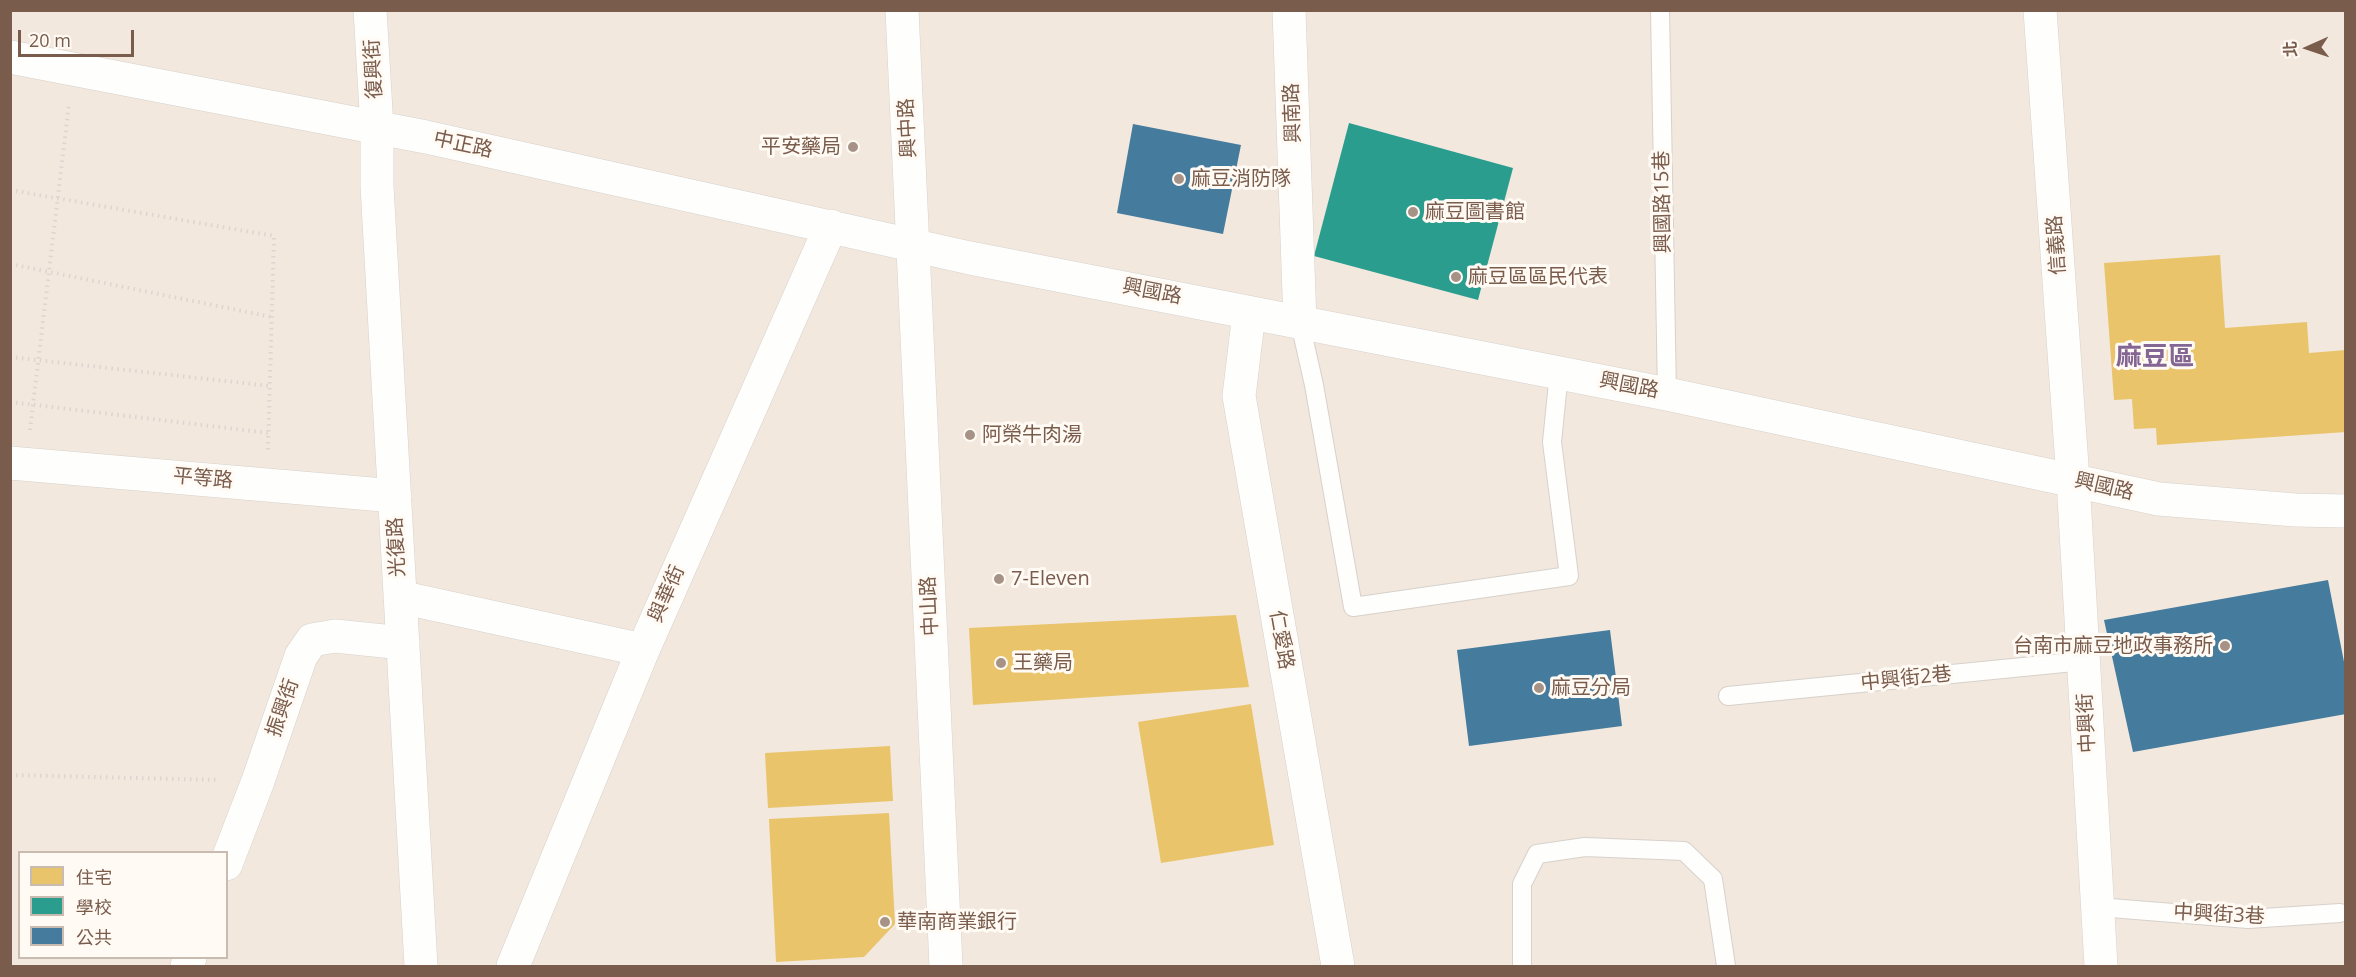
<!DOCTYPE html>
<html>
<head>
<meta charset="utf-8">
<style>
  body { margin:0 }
  #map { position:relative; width:2356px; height:977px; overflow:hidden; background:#f9f5f0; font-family:"Open Sans","Noto Sans TC",sans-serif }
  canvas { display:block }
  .frame { position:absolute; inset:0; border:12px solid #7a5c4d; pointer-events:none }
  .legend { position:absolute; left:18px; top:851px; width:210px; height:108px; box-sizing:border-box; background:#fffaf3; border:2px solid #cabbb1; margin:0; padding:8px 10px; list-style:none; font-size:18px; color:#7a5c4d }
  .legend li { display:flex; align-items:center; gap:12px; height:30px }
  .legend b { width:30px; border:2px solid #cabbb1 }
  .north { position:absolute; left:2278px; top:18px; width:60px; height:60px; -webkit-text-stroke:4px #fffaf3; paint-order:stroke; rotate:267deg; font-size:16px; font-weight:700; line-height:24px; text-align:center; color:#7a5c4d }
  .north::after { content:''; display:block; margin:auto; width:21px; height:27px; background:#7a5c4d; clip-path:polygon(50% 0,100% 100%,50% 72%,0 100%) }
  .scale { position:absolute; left:18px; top:30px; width:116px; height:27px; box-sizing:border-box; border:3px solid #7a5c4d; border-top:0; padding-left:8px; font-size:18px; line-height:21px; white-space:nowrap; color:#7a5c4d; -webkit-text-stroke:4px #fffaf3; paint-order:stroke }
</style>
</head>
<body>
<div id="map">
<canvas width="2356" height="977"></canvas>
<div class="frame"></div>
<ul class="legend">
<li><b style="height:16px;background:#e9c46a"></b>住宅</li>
<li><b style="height:16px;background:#2a9d8f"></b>學校</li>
<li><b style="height:16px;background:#457b9d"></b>公共</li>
</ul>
<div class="north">北</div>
<div class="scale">20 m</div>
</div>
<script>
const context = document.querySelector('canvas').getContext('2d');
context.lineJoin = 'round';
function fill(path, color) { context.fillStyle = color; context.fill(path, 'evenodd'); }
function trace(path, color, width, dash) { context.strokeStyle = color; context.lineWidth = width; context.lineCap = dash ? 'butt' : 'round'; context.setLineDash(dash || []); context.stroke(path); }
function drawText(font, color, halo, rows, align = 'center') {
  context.font = font + ' "Open Sans","Noto Sans TC",sans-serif'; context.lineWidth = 6; context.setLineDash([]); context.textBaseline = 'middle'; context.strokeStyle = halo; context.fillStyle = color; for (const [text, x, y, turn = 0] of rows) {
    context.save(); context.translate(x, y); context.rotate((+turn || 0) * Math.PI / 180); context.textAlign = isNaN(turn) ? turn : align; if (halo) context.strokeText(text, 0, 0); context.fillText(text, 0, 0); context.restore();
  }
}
fill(new Path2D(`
  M10,11H2345V966H11ZM20,852H226V958H20Z`), '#f2e8de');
fill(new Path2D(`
  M2220,255L2225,328L2307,322L2309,353L2346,350V432L2157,445L2156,428L2134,429L2132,399L2114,400L2104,263Z
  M1236,615L1249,687L973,705L969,628Z
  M1251,704L1274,845L1161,863L1138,722Z
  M890,746L893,801L768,808L765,753Z
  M889,813L895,924L864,957L776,962L769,819Z`), '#e9c46a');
fill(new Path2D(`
  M1349,123L1513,168L1478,300L1314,256Z`), '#2a9d8f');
fill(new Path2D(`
  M1133,124L1241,145L1223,234L1117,213Z
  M2328,580L2346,672V714L2133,752L2104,620Z
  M1610,630L1622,726L1469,746L1457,650Z`), '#457b9d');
const lane = new Path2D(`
  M1660,10L1667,394
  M1300,323L1314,385L1353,607L1569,576L1552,442L1559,373
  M1728,696L2084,661
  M2098,907L2248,919L2340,913
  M1522,966V884L1537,854L1585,847L1684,851L1713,879L1726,966`);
const street = new Path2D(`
  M370,10L377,128V186L421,966
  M1289,10L1300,323
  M2040,10L2073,480L2101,966
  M10,57L426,137L970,258L1667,394L2159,499L2295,510L2346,511
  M1249,313L1239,396L1338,966
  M10,463L395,496
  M400,597L643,650
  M226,864L258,781L301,656L312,640L335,636L403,643
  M187,966L190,958
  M513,966L643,650L831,226`);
const secondary = new Path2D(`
  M902,10L946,966`);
trace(lane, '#d7d1cb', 20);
trace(street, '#d7d1cb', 34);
trace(secondary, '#d9d2cb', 34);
trace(new Path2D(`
  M10,190L274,236L268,450
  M10,264L272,317
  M10,357L270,386
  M10,402L269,433
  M30,430L69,104
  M10,775L220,780`), '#dcd5d0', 4, [1.5, 4.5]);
trace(lane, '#fefefd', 18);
trace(street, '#fefefd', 33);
trace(secondary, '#fefefd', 33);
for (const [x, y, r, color] of [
  [853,147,6,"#a69286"],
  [1179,179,6,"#a69286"],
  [1413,212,6,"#a69286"],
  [1456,277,6,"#a69286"],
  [970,435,6,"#a69286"],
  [999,579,6,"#a69286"],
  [2225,646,6,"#a69286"],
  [1001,663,6,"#a69286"],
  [1539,688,6,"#a69286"],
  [885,922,6,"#a69286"]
]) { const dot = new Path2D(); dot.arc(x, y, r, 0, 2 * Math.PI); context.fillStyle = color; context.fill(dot); trace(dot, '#fffaf3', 2); }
drawText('20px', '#7a5c4d', '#fffaf3', [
  ["復興街",374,69,-93],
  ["興南路",1293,113,-92],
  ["興中路",908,128,-93],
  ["中正路",463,145,12],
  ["興國路15巷",1663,202,-91],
  ["信義路",2057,245,-94],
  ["興國路",1152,292,11],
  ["興國路",1629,386,11],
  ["平等路",203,479,5],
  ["興國路",2104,487,13],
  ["光復路",397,547,-93],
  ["與華街",667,594,-66],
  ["中山路",930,606,-93],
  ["仁愛路",1281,640,80],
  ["中興街2巷",1906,679,-6],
  ["振興街",283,708,-71],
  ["中興街",2087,723,-93],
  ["中興街3巷",2219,915,3]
]);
drawText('20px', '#7a5c4d', '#fffaf3', [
  ["平安藥局",841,147,"right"],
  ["麻豆消防隊",1191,179],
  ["麻豆圖書館",1425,212],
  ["麻豆區區民代表",1468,277],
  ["阿榮牛肉湯",982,435],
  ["7-Eleven",1011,579],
  ["台南市麻豆地政事務所",2213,646,"right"],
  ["王藥局",1013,663],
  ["麻豆分局",1551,688],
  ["華南商業銀行",897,922]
], 'left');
drawText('bold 26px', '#846695', '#fffaf3', [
  ["麻豆區",2155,358]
]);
</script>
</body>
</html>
